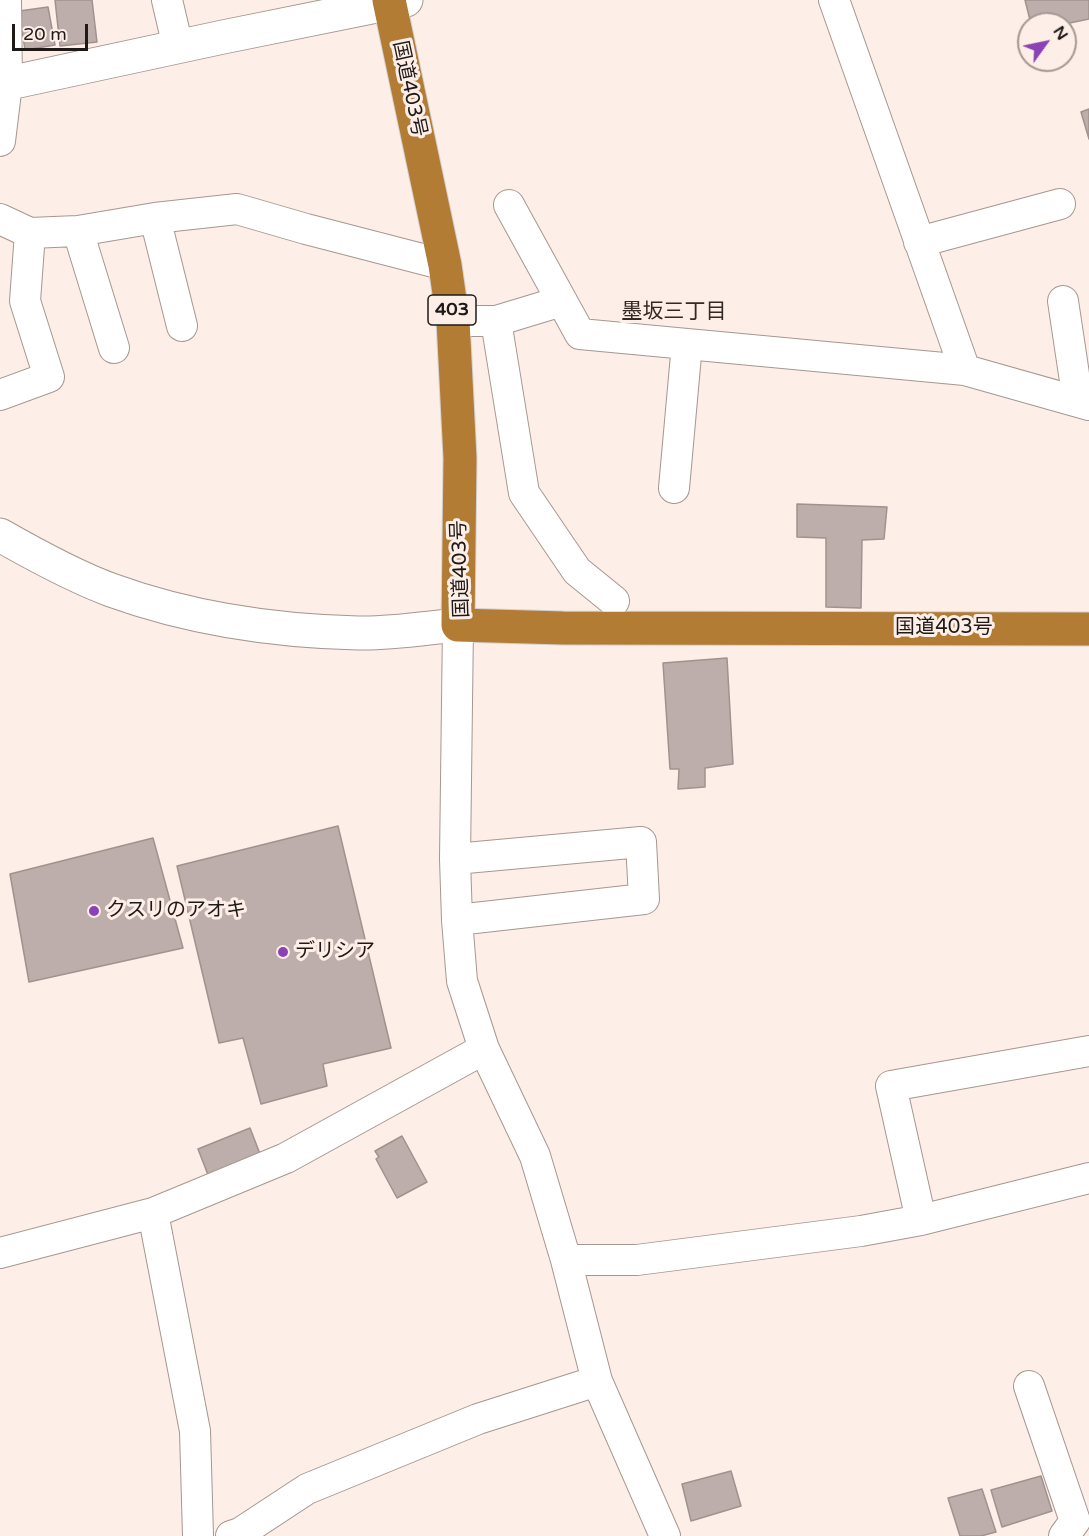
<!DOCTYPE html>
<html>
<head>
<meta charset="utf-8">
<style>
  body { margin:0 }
  #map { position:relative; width:1089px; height:1536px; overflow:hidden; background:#fdeee7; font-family:"Varela Round",sans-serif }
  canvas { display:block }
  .north { position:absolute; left:1017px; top:12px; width:60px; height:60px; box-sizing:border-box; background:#fdeee7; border:2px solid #a49994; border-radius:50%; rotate:57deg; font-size:16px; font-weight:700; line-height:24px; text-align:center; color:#1f1a17 }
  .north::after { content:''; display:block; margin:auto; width:21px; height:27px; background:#8a42b5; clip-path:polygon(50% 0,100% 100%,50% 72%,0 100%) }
  .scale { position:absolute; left:12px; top:24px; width:76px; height:27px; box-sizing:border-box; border:3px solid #1f1a17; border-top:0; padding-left:8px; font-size:18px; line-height:21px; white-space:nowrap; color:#1f1a17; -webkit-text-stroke:4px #fdeee7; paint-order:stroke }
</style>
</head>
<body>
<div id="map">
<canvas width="1089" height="1536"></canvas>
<div class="north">N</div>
<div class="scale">20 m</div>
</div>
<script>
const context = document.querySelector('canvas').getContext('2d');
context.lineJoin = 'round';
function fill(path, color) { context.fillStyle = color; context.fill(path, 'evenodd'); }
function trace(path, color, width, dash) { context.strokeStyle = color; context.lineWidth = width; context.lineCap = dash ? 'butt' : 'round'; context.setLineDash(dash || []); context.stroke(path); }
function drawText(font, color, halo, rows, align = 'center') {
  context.font = font + ' "Varela Round","Noto Sans JP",sans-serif'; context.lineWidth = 6; context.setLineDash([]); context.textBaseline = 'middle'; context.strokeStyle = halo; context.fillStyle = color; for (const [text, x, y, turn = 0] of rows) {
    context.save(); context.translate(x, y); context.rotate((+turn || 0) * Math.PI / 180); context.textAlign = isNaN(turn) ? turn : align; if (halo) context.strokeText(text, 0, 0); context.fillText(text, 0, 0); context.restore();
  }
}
const building = new Path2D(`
  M55,0H92L97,42L60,46Z
  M1025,0H1089V19L1065,24H1031Z
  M48,7L55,45L25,50L19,11Z
  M1089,109V139L1081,112Z
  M797,504L887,507L884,539L862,540L861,608L826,607V538L797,537Z
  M727,658L733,764L705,768V787L678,789L679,769H670L663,663Z
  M338,826L391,1048L323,1064L327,1086L261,1104L243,1038L219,1043L177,866Z
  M153,838L183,948L29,982L10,874Z
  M250,1128L262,1159L210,1180L198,1149Z
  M402,1136L427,1182L397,1198L376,1159L379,1157L375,1151Z
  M731,1471L741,1506L691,1521L682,1484Z
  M1041,1476L1052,1511L1002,1527L991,1490Z
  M982,1489L996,1532L981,1536H960L948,1498Z`);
fill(building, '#bdaeab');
trace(building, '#a1928f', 1.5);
const street = new Path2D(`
  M167,0L178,47
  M834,0L965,370L1089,405
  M0,141L7,84L6,0
  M509,205L580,334L965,370
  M155,218L182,326
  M0,219L30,233L78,231L155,218L237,209L306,229L445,265
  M78,231L114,348
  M919,242L1060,204
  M1063,301L1078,401
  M453,321H496L562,301
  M496,321L524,493L577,571L614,601
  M0,395L49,377L25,301L30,233
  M674,488L687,344
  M458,625L455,859L457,920L462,981L484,1049L535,1156L566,1260L597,1381L665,1536
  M455,859L641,842L644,899L457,920
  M153,1213L195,1431L198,1536
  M921,1220L891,1086L1089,1051
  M0,1253L153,1213L286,1158L484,1049
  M566,1260H637L861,1231L921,1220L1089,1178
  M1029,1386L1075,1521L1064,1536
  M231,1536L240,1533L307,1489L478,1419L597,1381`);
const secondary = new Path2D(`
  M0,85L223,37L406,0
  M0,535C35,555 73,576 111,590C191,619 273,631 358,633C391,634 425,628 458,625`);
const highway = new Path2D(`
  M389,0L445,265L453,321L460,458L458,625L563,628L1089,629`);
trace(street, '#a59891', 32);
trace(secondary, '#a59891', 35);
trace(highway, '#d2d1d1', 35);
trace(street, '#fff', 30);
trace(secondary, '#fff', 33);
trace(highway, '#b27c35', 33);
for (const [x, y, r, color] of [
  [94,911,6,"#8a42b5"],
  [283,952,6,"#8a42b5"]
]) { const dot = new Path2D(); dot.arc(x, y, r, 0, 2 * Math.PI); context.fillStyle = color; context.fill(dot); trace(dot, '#fdeee7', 2); }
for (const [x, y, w] of [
  [452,310,48]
]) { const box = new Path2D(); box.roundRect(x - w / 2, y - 15, w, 30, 4.5); context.fillStyle = '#fdeee7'; context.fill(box); trace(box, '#1f1a17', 1.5); }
drawText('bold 18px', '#1f1a17', null, [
  ["403",452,310]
]);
drawText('20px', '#1f1a17', '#fdeee7', [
  ["国道403号",409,89,78],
  ["国道403号",461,569,-92],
  ["国道403号",944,628]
]);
drawText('20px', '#1f1a17', '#fdeee7', [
  ["クスリのアオキ",106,911],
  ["デリシア",295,952]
], 'left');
drawText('21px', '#342924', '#fdeee7', [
  ["墨坂三丁目",674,312]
]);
</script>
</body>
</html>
